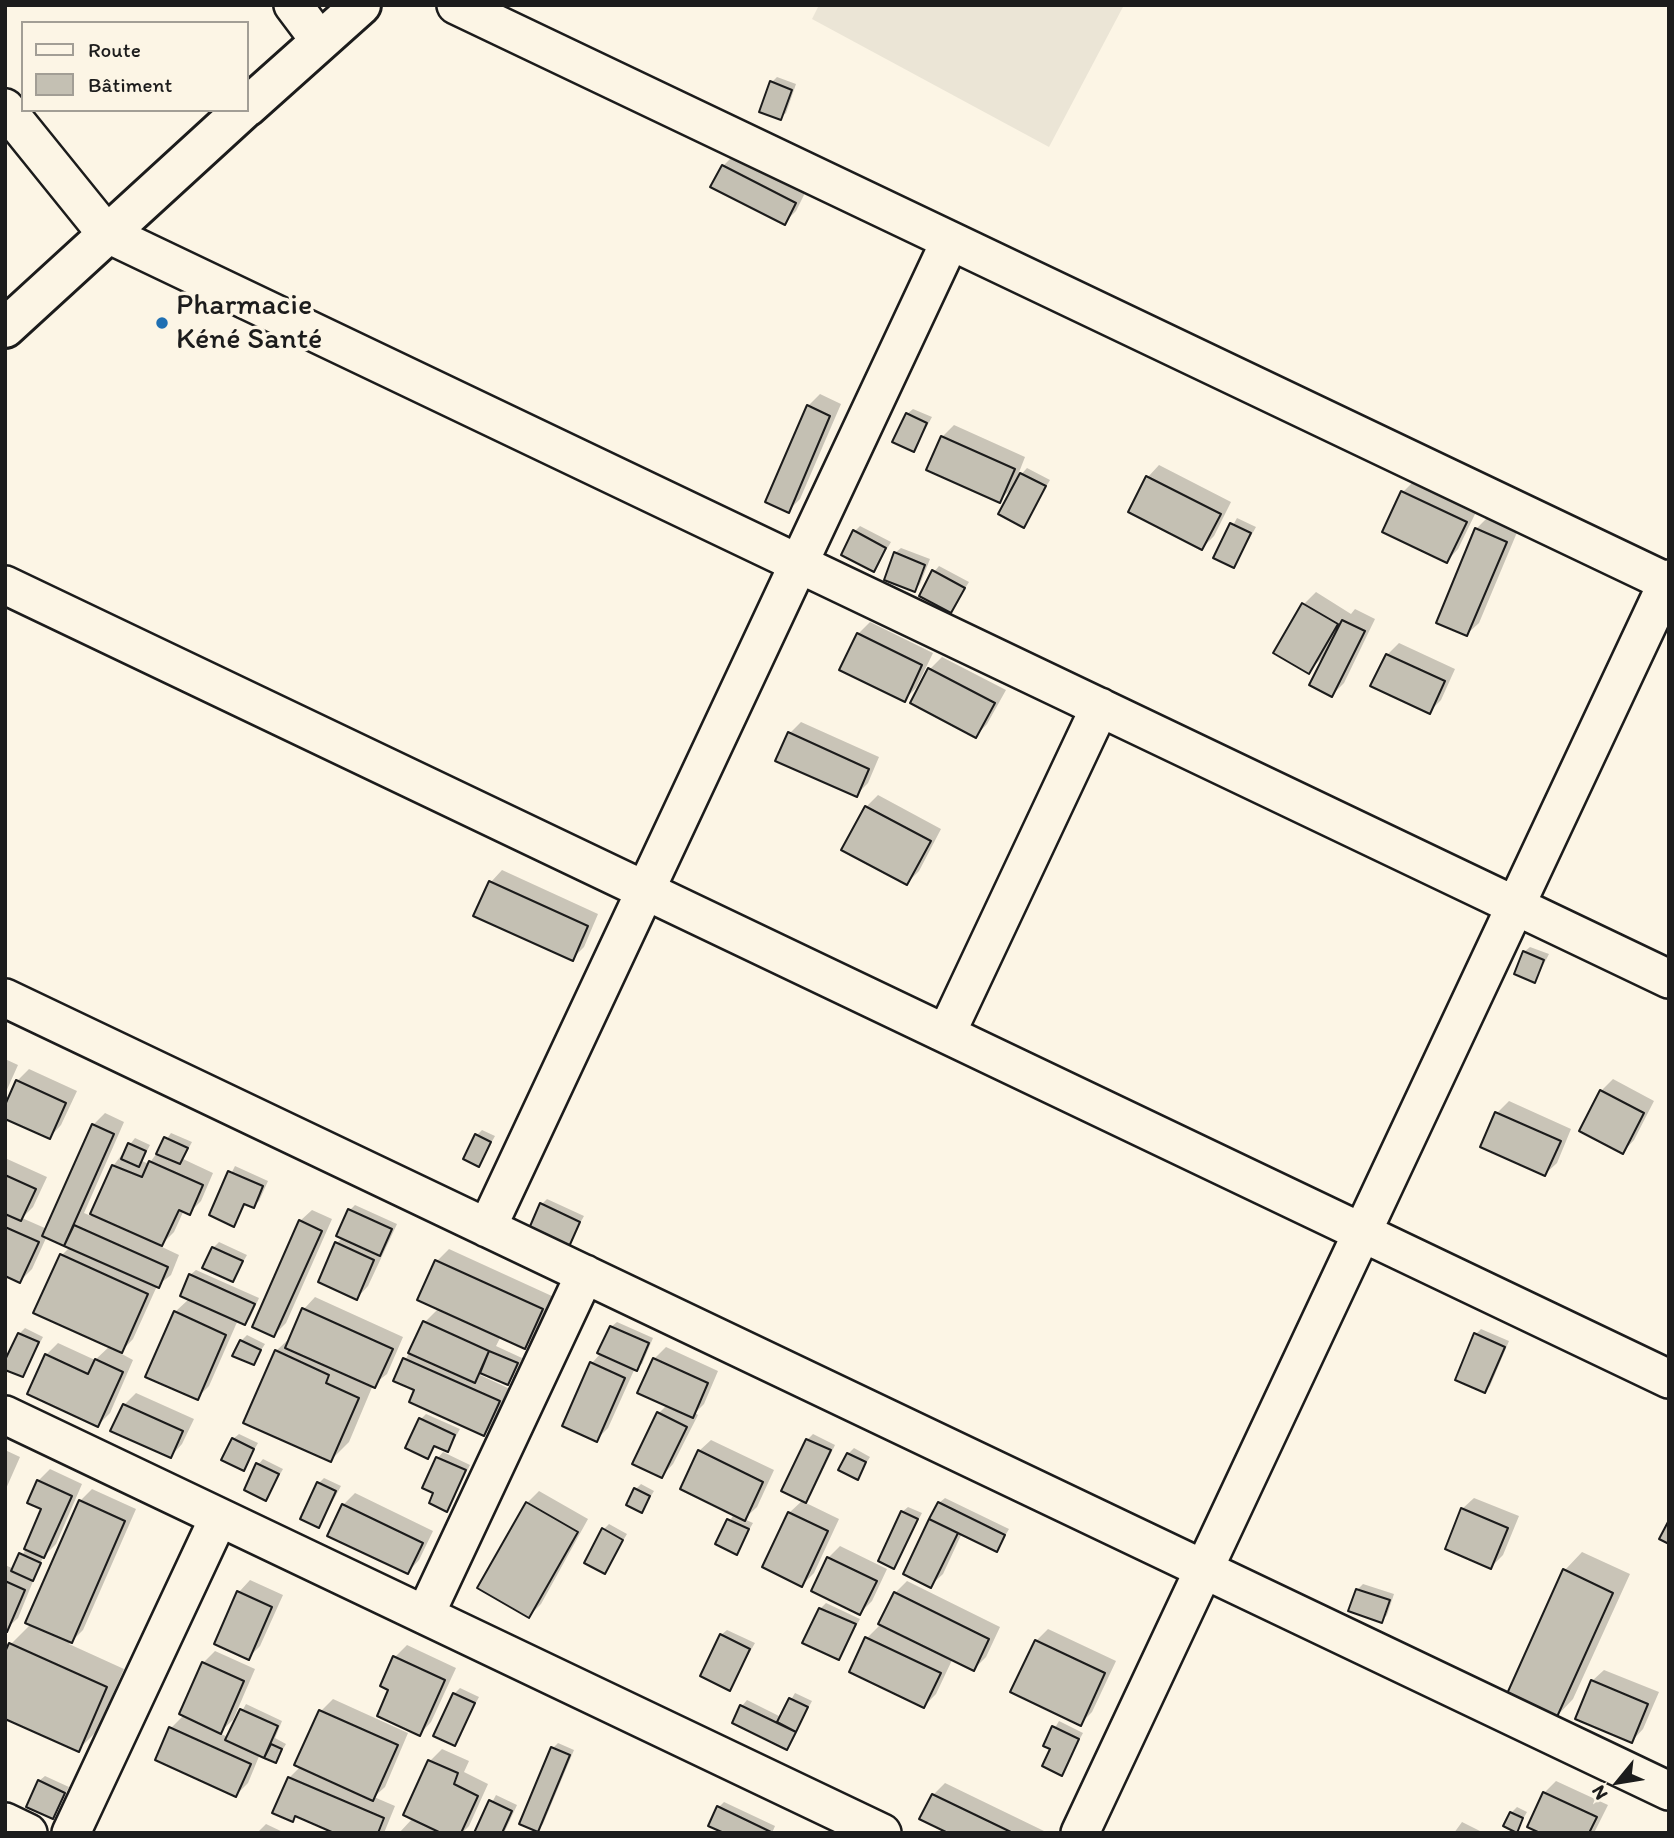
<!DOCTYPE html>
<html>
<head>
<meta charset="utf-8">
<style>
  body { margin:0 }
  #map { position:relative; width:1674px; height:1838px; overflow:hidden; background:#fcf5e5; font-family:Itim,sans-serif }
  canvas { display:block }
  .frame { position:absolute; inset:0; border:7px solid #1c1c1c; pointer-events:none }
  .legend { position:absolute; left:21px; top:21px; width:228px; height:91px; box-sizing:border-box; background:#fcf5e5; border:2px solid #a29e95; margin:0; padding:9px 12px; list-style:none; font-size:21px; color:#1c1c1c }
  .legend li { display:flex; align-items:center; gap:14px; height:35px }
  .legend b { width:35px; border:2px solid #a29e95 }
  .north { position:absolute; left:1583px; top:1747px; width:70px; height:70px; -webkit-text-stroke:5px #fcf5e5; paint-order:stroke; rotate:240deg; font-size:19px; font-weight:700; line-height:28px; text-align:center; color:#1c1c1c }
  .north::after { content:''; display:block; margin:auto; width:24px; height:32px; background:#1c1c1c; clip-path:polygon(50% 0,100% 100%,50% 72%,0 100%) }
</style>
</head>
<body>
<div id="map">
<canvas width="1674" height="1838"></canvas>
<div class="frame"></div>
<ul class="legend">
<li><b style="height:9px;background:#fcf5e5"></b>Route</li>
<li><b style="height:19px;background:#c4c0b3"></b>Bâtiment</li>
</ul>
<div class="north">N</div>
</div>
<script>
const context = document.querySelector('canvas').getContext('2d');
context.lineJoin = 'round';
function fill(path, color) { context.fillStyle = color; context.fill(path, 'evenodd'); }
function trace(path, color, width, dash) { context.strokeStyle = color; context.lineWidth = width; context.lineCap = dash ? 'butt' : 'round'; context.setLineDash(dash || []); context.stroke(path); }
function drawText(font, color, halo, rows, align = 'center') {
  context.font = font + ' Itim,sans-serif'; context.lineWidth = 7; context.setLineDash([]); context.textBaseline = 'middle'; context.strokeStyle = halo; context.fillStyle = color; for (const [text, x, y, turn = 0] of rows) {
    context.save(); context.translate(x, y); context.rotate((+turn || 0) * Math.PI / 180); context.textAlign = isNaN(turn) ? turn : align; if (halo) context.strokeText(text, 0, 0); context.fillText(text, 0, 0); context.restore();
  }
}
fill(new Path2D(`
  M819,5H1124L1049,147L812,19Z`), '#ebe5d6');
fill(new Path2D(`
  M777,77L796,84L786,113L780,118L772,82Z
  M735,154L806,191L796,211L784,223L723,166Z
  M820,394L841,404L800,499L788,511L808,406Z
  M913,409L932,417L914,450L907,414Z
  M954,425L1025,457L1016,480L1027,468L1050,480L1023,526L1014,486L999,501L942,437Z
  M1159,465L1231,502L1214,536L1202,548L1148,477Z
  M1415,480L1477,510L1458,549L1447,561L1384,531L1403,492Z
  M1488,517L1518,530L1479,623L1467,634L1476,529Z
  M1237,518L1256,527L1234,566L1216,557Z
  M860,526L891,542L874,570L855,531Z
  M901,548L930,559L920,584L915,590L895,553Z
  M939,566L969,582L951,611L934,572Z
  M1316,592L1351,614L1355,609L1375,619L1344,683L1332,695L1325,655L1308,672L1276,652L1304,604Z
  M870,622L933,653L916,688L904,700L858,634Z
  M1399,643L1455,669L1441,700L1429,712L1387,655Z
  M942,657L1006,690L987,724L976,736L912,702L930,669Z
  M801,722L879,757L868,783L856,795L790,733Z
  M878,795L941,829L919,871L907,883L844,849L866,807Z
  M502,870L598,914L584,947L572,959L491,882Z
  M1530,947L1549,954L1535,981L1524,952Z
  M5,1059L18,1065L5,1094Z
  M29,1069L77,1091L61,1125L50,1137L17,1081Z
  M1613,1079L1654,1101L1634,1140L1623,1152L1601,1091Z
  M1509,1101L1571,1129L1557,1163L1545,1174L1482,1146L1497,1113Z
  M105,1113L124,1122L84,1213L91,1216L113,1166L135,1138L150,1145L142,1161L149,1164L171,1133L192,1142L183,1159L213,1173L201,1201L189,1213L184,1210L174,1232L160,1246L179,1255L171,1275L157,1286L133,1339L120,1353L133,1360L110,1413L98,1425L46,1355L58,1343L95,1360L110,1346L62,1255L70,1247L47,1236L32,1269L20,1281L5,1274V1158L47,1177L33,1207L22,1218L47,1229L93,1125Z
  M482,1130L495,1136L479,1165L477,1135Z
  M235,1166L268,1181L259,1201L253,1206L246,1203L234,1225L211,1214Z
  M547,1199L584,1216L567,1247L542,1204Z
  M355,1205L397,1224L368,1286L357,1298L337,1243L343,1237L350,1210Z
  M312,1210L332,1219L286,1323L274,1335L300,1221Z
  M219,1242L247,1255L233,1280L213,1248Z
  M449,1249L554,1297L537,1335L525,1347L501,1336L496,1346L522,1358L513,1377L508,1383L483,1372L480,1375L510,1389L496,1422L484,1434L417,1389L395,1380L425,1322L439,1308L437,1261Z
  M196,1270L259,1298L250,1318L245,1323L238,1320L209,1386L197,1398L175,1312L189,1299L190,1275Z
  M315,1297L403,1337L387,1374L373,1385L349,1442L331,1460L276,1351L292,1336L304,1309Z
  M617,1322L653,1338L642,1364L635,1368L608,1428L596,1440L592,1363L601,1353L611,1327Z
  M25,1328L43,1337L23,1375L19,1334Z
  M1481,1329L1509,1341L1490,1386L1485,1391L1476,1334Z
  M247,1335L265,1344L253,1363L241,1341Z
  M666,1347L718,1371L704,1404L695,1413L698,1415L673,1464L662,1476L659,1413L667,1405L654,1359Z
  M136,1393L194,1419L182,1444L171,1456L124,1405Z
  M426,1414L460,1429L448,1450L436,1445L428,1457L421,1419Z
  M239,1434L258,1443L243,1469L233,1439Z
  M813,1434L835,1445L811,1495L804,1502L839,1519L814,1573L802,1585L789,1513L803,1500L807,1440Z
  M711,1440L774,1470L757,1507L744,1519L753,1523L736,1553L717,1543L734,1514L699,1451Z
  M854,1448L870,1457L857,1478L848,1454Z
  M5,1450L20,1457L5,1491Z
  M443,1452L470,1465L447,1510L436,1492L438,1458Z
  M263,1459L283,1469L266,1499L258,1465Z
  M50,1469L82,1484L56,1544L43,1557L18,1618L6,1629L5,1565L14,1569L26,1549L43,1508L38,1481Z
  M324,1478L341,1486L319,1526V1483Z
  M641,1484L654,1491L642,1511L636,1489Z
  M92,1489L136,1509L83,1630L69,1644L124,1669L96,1732L78,1750L5,1656L11,1644L31,1624L80,1501Z
  M539,1491L588,1519L541,1604L529,1616L479,1588L527,1503Z
  M355,1493L433,1531L419,1560L408,1572L343,1505Z
  M945,1498L1009,1529L997,1550L962,1533L943,1574L931,1585L939,1503Z
  M1474,1498L1519,1516L1503,1555L1491,1567L1462,1509Z
  M908,1507L922,1513L894,1567L902,1512Z
  M609,1524L627,1534L604,1572V1529Z
  M840,1546L887,1569L872,1601L860,1613L828,1558Z
  M1582,1552L1630,1574L1573,1699L1556,1717L1565,1570Z
  M250,1580L283,1595L260,1646L248,1658L239,1592Z
  M907,1581L1000,1627L986,1657L974,1669L953,1658L936,1694L924,1706L867,1638L880,1625L895,1593Z
  M1363,1584L1394,1594L1387,1615L1382,1621L1357,1590Z
  M826,1603L860,1619L839,1658L820,1609Z
  M1048,1629L1116,1661L1092,1712L1080,1724L1036,1641Z
  M727,1630L755,1643L729,1689L721,1635Z
  M407,1645L456,1668L431,1722L420,1734L390,1689L395,1657Z
  M215,1651L255,1669L233,1720L219,1733L228,1737L246,1704L282,1721L275,1738L286,1744L276,1761L260,1754L248,1783L236,1795L171,1728L184,1715L203,1663Z
  M1604,1670L1659,1692L1643,1729L1632,1741L1592,1681Z
  M460,1688L479,1697L454,1744V1694Z
  M795,1693L812,1701L787,1748L742,1706L747,1700L781,1717Z
  M333,1699L408,1733L385,1787L374,1797L395,1806L384,1833H338L297,1815L292,1820L289,1778L301,1766L321,1711Z
  M1059,1721L1083,1733L1061,1774L1052,1749L1045,1745Z
  M558,1743L574,1750L543,1824L538,1830L553,1748Z
  M442,1749L469,1761L464,1772L488,1784L469,1826L462,1833H399L413,1818L430,1761Z
  M45,1776L69,1787L53,1817L39,1781Z
  M1556,1781L1608,1805L1594,1833H1544V1793Z
  M945,1783L1044,1831L1043,1833H953L933,1795Z
  M496,1795L517,1805L504,1833H476Z
  M724,1802L775,1826L772,1833H728L719,1807Z
  M1517,1807L1527,1812L1516,1831L1511,1813Z
  M1462,1822L1484,1833H1454Z
  M266,1824L285,1833H257Z`), '#0003');
const building = new Path2D(`
  M770,81L792,90L781,120L759,112Z
  M722,165L796,203L785,225L710,187Z
  M807,405L830,416L789,513L765,502Z
  M906,413L927,423L914,452L892,442Z
  M941,436L1015,469L1000,503L926,470Z
  M1020,473L1046,486L1024,528L998,514Z
  M1146,476L1221,514L1202,550L1128,512Z
  M1401,491L1467,522L1447,563L1382,532Z
  M1230,523L1251,533L1234,568L1213,558Z
  M1475,528L1507,542L1467,636L1436,623Z
  M853,530L886,548L874,572L841,555Z
  M894,552L925,565L915,592L884,580Z
  M932,570L965,588L951,613L919,596Z
  M1302,603L1338,624L1309,674L1273,653Z
  M1342,620L1365,631L1332,697L1309,685Z
  M857,633L922,665L905,702L839,670Z
  M1386,654L1445,681L1430,714L1370,686Z
  M928,668L995,703L976,738L910,703Z
  M788,732L869,769L857,797L775,761Z
  M865,806L931,841L907,885L841,850Z
  M489,881L588,926L573,961L473,916Z
  M1523,951L1544,960L1535,983L1514,974Z
  M16,1080L66,1103L50,1139L5,1119V1105Z
  M1600,1090L1644,1113L1623,1154L1579,1131Z
  M1495,1112L1561,1141L1545,1176L1480,1147Z
  M92,1124L114,1134L64,1246L42,1236Z
  M475,1134L491,1142L479,1167L463,1159Z
  M164,1137L188,1148L180,1164L156,1154Z
  M128,1143L146,1151L139,1167L121,1159Z
  M149,1161L203,1185L190,1215L179,1210L162,1246L90,1214L112,1165L142,1177Z
  M228,1171L263,1186L254,1208L244,1204L234,1227L209,1215Z
  M5,1175L36,1189L21,1221L5,1214Z
  M540,1203L580,1222L568,1249L528,1231Z
  M348,1209L392,1229L380,1256L336,1236Z
  M299,1220L322,1231L274,1337L252,1327Z
  M74,1225L168,1267L159,1288L64,1246Z
  M5,1227L39,1242L20,1283L5,1276Z
  M335,1242L374,1260L357,1300L318,1282Z
  M212,1247L243,1261L233,1282L202,1268Z
  M60,1254L148,1294L122,1353L33,1313Z
  M435,1260L543,1309L525,1349L417,1300Z
  M189,1274L255,1304L245,1325L180,1296Z
  M302,1308L393,1349L375,1388L285,1348Z
  M174,1311L226,1335L198,1400L145,1377Z
  M423,1321L489,1351L475,1383L408,1353Z
  M610,1326L649,1343L637,1371L597,1353Z
  M18,1333L39,1342L23,1377L5,1370V1360Z
  M1474,1333L1505,1347L1485,1393L1455,1380Z
  M240,1340L261,1350L254,1365L232,1356Z
  M275,1350L329,1375L326,1383L359,1398L331,1462L243,1423Z
  M489,1351L518,1363L508,1385L480,1373Z
  M45,1354L88,1374L95,1359L123,1372L98,1427L27,1394Z
  M403,1358L500,1401L484,1436L409,1402L414,1390L393,1381Z
  M653,1358L708,1383L693,1418L637,1393Z
  M590,1362L625,1378L597,1442L562,1426Z
  M123,1404L183,1431L171,1458L110,1431Z
  M657,1412L687,1427L662,1478L632,1464Z
  M419,1418L455,1435L448,1452L434,1446L428,1459L405,1448Z
  M232,1438L254,1449L244,1471L221,1460Z
  M806,1439L831,1450L806,1503L781,1491Z
  M698,1450L763,1482L745,1521L680,1489Z
  M847,1453L866,1462L858,1480L838,1470Z
  M436,1457L466,1470L447,1512L429,1503L433,1493L422,1488Z
  M256,1463L279,1474L266,1501L244,1490Z
  M37,1480L72,1496L44,1558L24,1549L41,1509L27,1503Z
  M317,1482L336,1491L319,1528L300,1519Z
  M634,1488L650,1496L642,1513L626,1505Z
  M79,1500L125,1521L72,1643L25,1623Z
  M526,1502L578,1532L529,1618L477,1588Z
  M938,1502L1005,1535L997,1552L929,1519Z
  M342,1504L423,1543L408,1574L327,1536Z
  M1461,1508L1508,1528L1491,1569L1445,1549Z
  M901,1511L918,1519L894,1569L878,1561Z
  M788,1512L828,1531L802,1587L762,1567Z
  M727,1519L749,1529L737,1555L715,1544Z
  M929,1519L958,1533L931,1588L903,1574Z
  M1669,1520V1544L1659,1539Z
  M602,1528L623,1540L605,1574L584,1563Z
  M19,1553L41,1563L33,1581L11,1571Z
  M827,1557L877,1581L860,1615L811,1591Z
  M1563,1569L1613,1593L1556,1719L1506,1696Z
  M5,1581L25,1590L7,1632L5,1631Z
  M1356,1589L1390,1600L1382,1623L1348,1611Z
  M237,1591L272,1607L249,1660L214,1644Z
  M894,1592L989,1639L974,1671L878,1624Z
  M819,1608L856,1624L839,1660L802,1643Z
  M720,1634L750,1649L730,1691L700,1676Z
  M865,1637L941,1673L924,1708L849,1672Z
  M1035,1640L1105,1673L1081,1726L1010,1692Z
  M9,1643L107,1687L79,1752L5,1719V1652Z
  M393,1656L445,1680L420,1736L377,1716L388,1690L380,1686Z
  M202,1662L244,1681L221,1734L179,1714Z
  M1591,1680L1648,1704L1632,1743L1575,1719Z
  M453,1693L475,1703L455,1746L433,1736Z
  M789,1698L808,1707L796,1732L777,1722Z
  M740,1705L796,1732L787,1750L732,1723Z
  M240,1709L278,1726L264,1758L225,1740Z
  M319,1710L398,1745L373,1801L294,1765Z
  M1052,1726L1079,1739L1062,1776L1042,1766L1050,1749L1043,1746Z
  M169,1727L251,1764L236,1797L155,1760Z
  M271,1744L282,1749L276,1763L264,1758Z
  M551,1747L570,1755L538,1832L519,1824Z
  M428,1760L458,1773L454,1784L478,1796L461,1833H441L403,1815Z
  M288,1777L384,1818L378,1833H334L295,1816L293,1822L272,1813Z
  M38,1780L65,1793L53,1819L26,1807Z
  M1543,1792L1597,1817L1589,1833H1540L1527,1827Z
  M932,1794L1013,1833H948L919,1819Z
  M489,1800L512,1811L502,1833H474Z
  M717,1806L771,1832L770,1833H724L708,1826Z
  M1510,1812L1523,1818L1517,1833L1503,1826Z`);
fill(building, '#c4c0b3');
trace(building, '#1c1c1c', 2);
const street = new Path2D(`
  M293,5L320,41
  M456,5L1669,583
  M5,108L106,233L1669,979
  M5,585L1669,1379
  M5,998L1669,1791
  M946,1034L1100,707
  M487,1228L950,241
  M5,1415L882,1833
  M425,1615L585,1274
  M5,1822L28,1833
  M71,1833L219,1517
  M1080,1833L1669,579`);
const highway = new Path2D(`
  M247,107L361,5
  M5,328L243,110`);
trace(street, '#1c1c1c', 42);
trace(highway, '#1c1c1c', 44);
trace(street, '#fcf5e5', 37);
trace(highway, '#fcf5e5', 38);
for (const [x, y, r, color] of [
  [162,323,7,"#1f6fb2"]
]) { const dot = new Path2D(); dot.arc(x, y, r, 0, 2 * Math.PI); context.fillStyle = color; context.fill(dot); trace(dot, '#fcf5e5', 2.5); }
drawText('30px', '#1c1c1c', '#fcf5e5', [
  ["Pharmacie",176,306],
  ["Kéné Santé",176,340]
], 'left');
</script>
</body>
</html>
